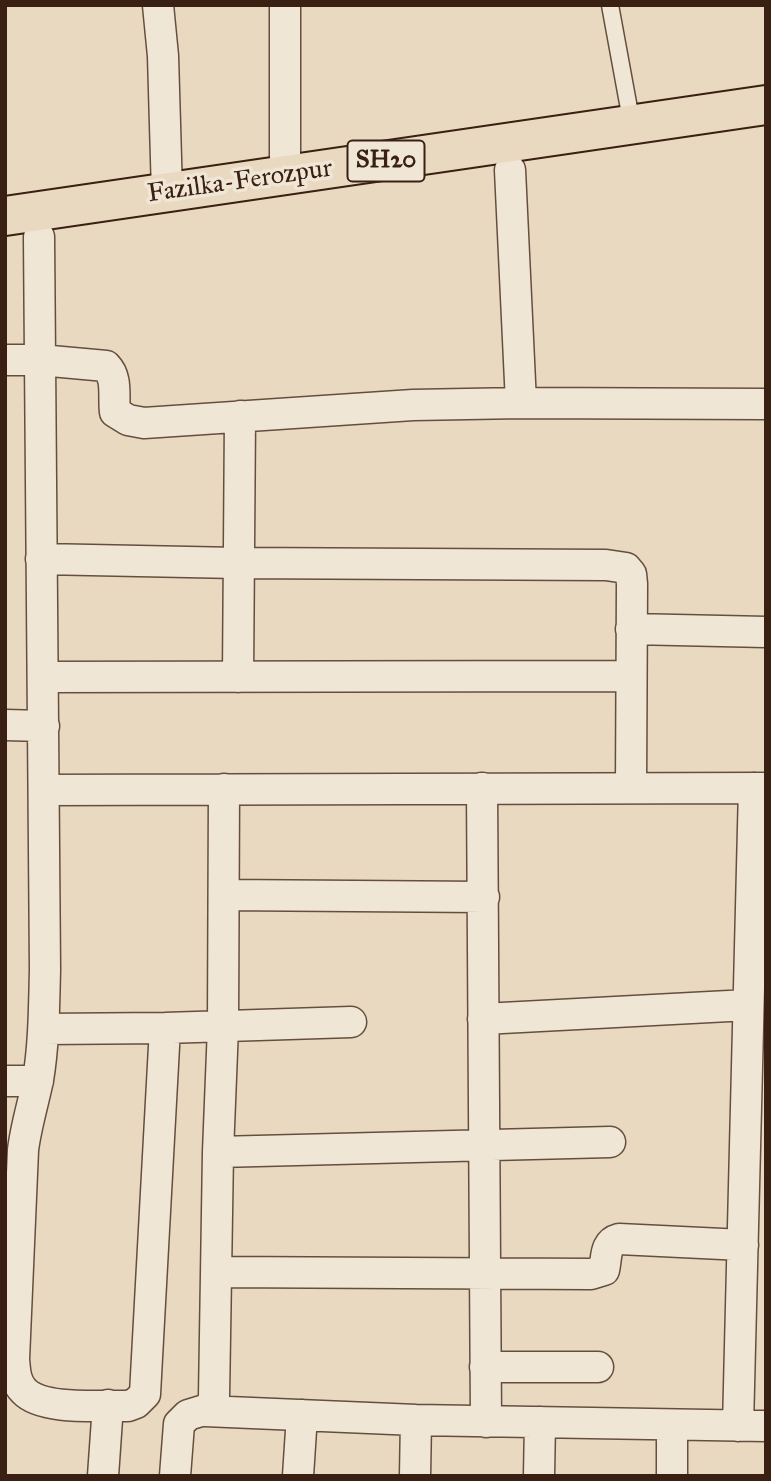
<!DOCTYPE html>
<html>
<head>
<meta charset="utf-8">
<style>
  body { margin:0 }
  #map { position:relative; width:771px; height:1481px; overflow:hidden; background:#e8d9c0; font-family:"IM FELL Great Primer",serif }
  canvas { display:block }
  .frame { position:absolute; inset:0; border:7px solid #3a2012; pointer-events:none }
</style>
</head>
<body>
<div id="map">
<canvas width="771" height="1481"></canvas>
<div class="frame"></div>
</div>
<script>
const context = document.querySelector('canvas').getContext('2d');
context.lineJoin = 'round';
function trace(path, color, width, dash) { context.strokeStyle = color; context.lineWidth = width; context.lineCap = dash ? 'butt' : 'round'; context.setLineDash(dash || []); context.stroke(path); }
function drawText(font, color, halo, rows, align = 'center') {
  context.font = font + ' "IM FELL Great Primer",serif'; context.lineWidth = 7; context.setLineDash([]); context.textBaseline = 'middle'; context.strokeStyle = halo; context.fillStyle = color; for (const [text, x, y, turn = 0] of rows) {
    context.save(); context.translate(x, y); context.rotate((+turn || 0) * Math.PI / 180); context.textAlign = isNaN(turn) ? turn : align; if (halo) context.strokeText(text, 0, 0); context.fillText(text, 0, 0); context.restore();
  }
}
const service = new Path2D(`
  M610,5L632,125`);
const minor = new Path2D(`
  M158,5L163,56L167,193
  M510,170L521,403
  M285,176V5
  M39,237L45,970C44,1007 44,1044 38,1080C33,1104 26,1126 23,1150L14,1359C15,1370 15,1382 24,1391C43,1411 102,1405 128,1406L136,1403L145,1394L165,1028
  M5,360H40L106,366C118,378 113,396 115,412L128,420L144,423L413,405L521,403L766,404
  M41,559L237,563L606,565L626,568L631,574L632,584L631,788
  M631,629L766,632
  M43,677L631,676
  M238,677L240,416
  M5,725L44,726
  M482,788L486,1422
  M44,790L766,788
  M224,895L484,897
  M483,1019L748,1005
  M44,1029L165,1028L351,1022
  M5,1081H38
  M218,1152L610,1142
  M217,1272L591,1274L604,1270C607,1258 604,1243 619,1239L743,1245
  M485,1367H598
  M205,1411L416,1420L766,1426
  M738,1426L754,788
  M103,1476L108,1405
  M175,1476L179,1424L188,1415L211,1408L214,1397L218,1152L223,1027L224,789
  M298,1476L302,1415
  M415,1476L416,1420
  M539,1476L540,1422
  M672,1476V1425`);
const primary = new Path2D(`
  M5,216L766,105`);
trace(service, '#664e3e', 19);
trace(minor, '#664e3e', 33);
trace(primary, '#3a2012', 42);
trace(service, '#f0e6d6', 16);
trace(minor, '#f0e6d6', 30);
trace(primary, '#e8d9c0', 38);
for (const [x, y, w] of [
  [386,161,77]
]) { const box = new Path2D(); box.roundRect(x - w / 2, y - 20.5, w, 41, 5); context.fillStyle = '#f0e6d6'; context.fill(box); trace(box, '#3a2012', 2); }
drawText('bold 24px', '#3a2012', null, [
  ["SH20",386,161]
]);
drawText('26px', '#3a2012', '#f0e6d6', [
  ["Fazilka-Ferozpur",240,182,-8]
]);
</script>
</body>
</html>
